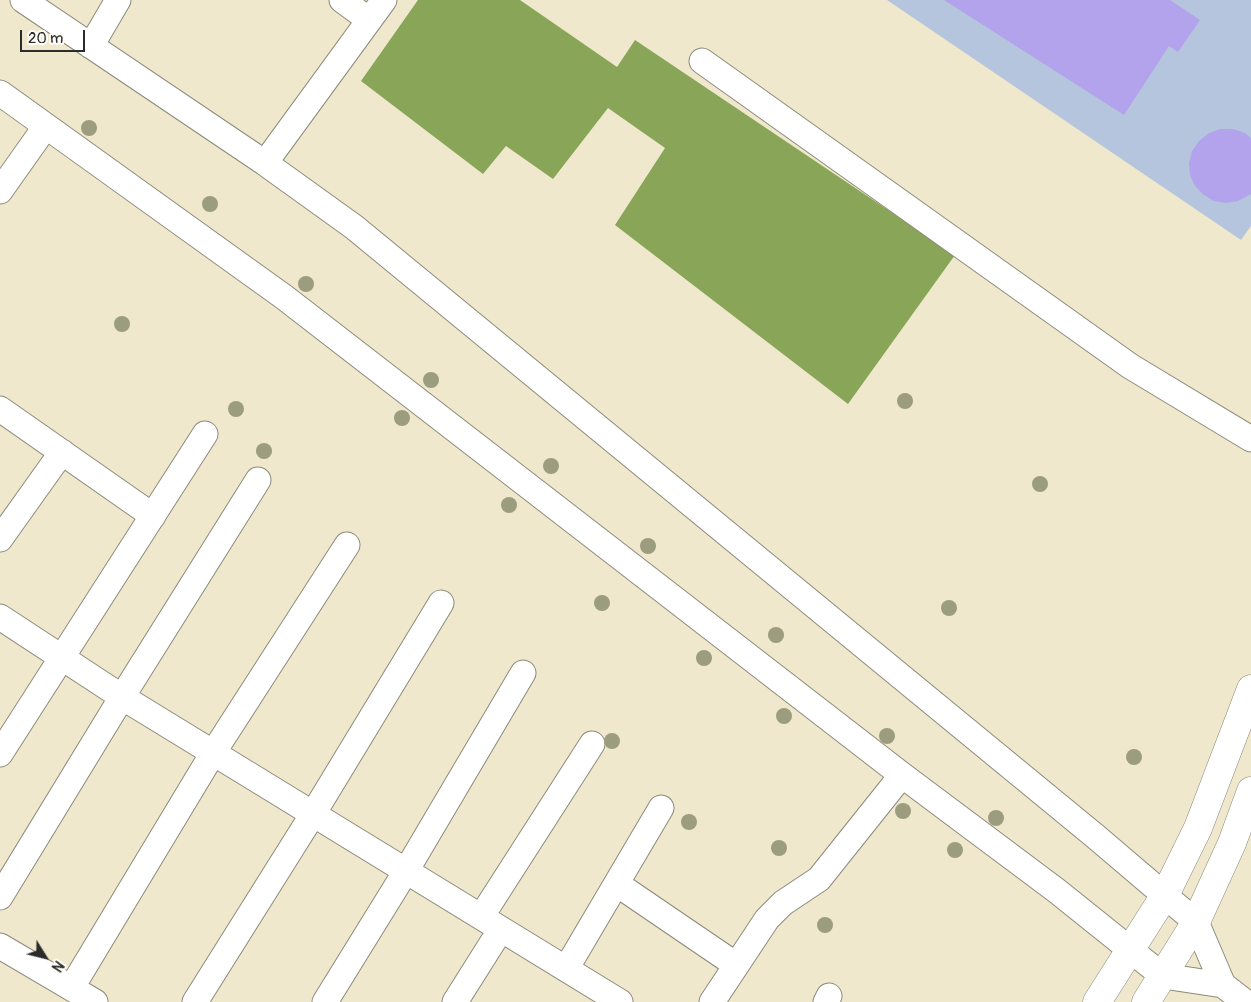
<!DOCTYPE html>
<html>
<head>
<meta charset="utf-8">
<style>
  body { margin:0 }
  #map { position:relative; width:1251px; height:1002px; overflow:hidden; background:#efe8cd; font-family:Pangolin,sans-serif }
  canvas { display:block }
  .north { position:absolute; left:20px; top:932px; width:50px; height:50px; -webkit-text-stroke:4px #fdfcf7; paint-order:stroke; rotate:126deg; font-size:14px; font-weight:700; line-height:20px; text-align:center; color:#2b2b2b }
  .north::after { content:''; display:block; margin:auto; width:18px; height:22px; background:#2b2b2b; clip-path:polygon(50% 0,100% 100%,50% 72%,0 100%) }
  .scale { position:absolute; left:20px; top:30px; width:65px; height:22px; box-sizing:border-box; border:2px solid #2b2b2b; border-top:0; padding-left:6px; font-size:15px; line-height:18px; white-space:nowrap; color:#2b2b2b; -webkit-text-stroke:4px #fdfcf7; paint-order:stroke }
</style>
</head>
<body>
<div id="map">
<canvas width="1251" height="1002"></canvas>
<div class="north">N</div>
<div class="scale">20 m</div>
</div>
<script>
const context = document.querySelector('canvas').getContext('2d');
context.lineJoin = 'round';
function fill(path, color) { context.fillStyle = color; context.fill(path, 'evenodd'); }
function trace(path, color, width, dash) { context.strokeStyle = color; context.lineWidth = width; context.lineCap = dash ? 'butt' : 'round'; context.setLineDash(dash || []); context.stroke(path); }
fill(new Path2D(`
  M887,0H1251V226L1241,240Z`), '#b6c5de');
fill(new Path2D(`
  M418,0H520L617,67L635,40L955,255L848,404L615,225L665,148L608,108L553,179L506,146L483,174L361,81Z`), '#88a558');
fill(new Path2D(`
  M944,0H1170L1200,20L1178,52L1169,46L1124,115Z
  M1220,129H1233L1245,133L1251,138V194L1238,201L1226,203L1214,201L1204,195L1195,186L1190,175L1189,163L1192,151L1199,141L1209,133Z`), '#b3a2ec');
const minor = new Path2D(`
  M23,0L265,163L354,227L1095,836L1196,922L1223,985L1245,1002
  M342,0L369,20
  M91,46L118,0
  M702,61L1130,366L1251,439
  M0,93L284,297L902,775L1057,891L1163,976L1223,985
  M265,163L384,0
  M0,191L46,126
  M0,409L153,516
  M0,539L62,452
  M0,617L122,697L620,1002
  M0,754L205,434
  M617,884L736,965
  M0,897L122,697L258,480
  M481,917L592,744
  M0,946L95,1002
  M566,969L661,808
  M72,987L213,753L347,545
  M195,1002L313,814L441,603
  M325,1002L406,871L523,673
  M455,1002L501,929
  M712,1002L767,919L783,903L819,879L902,775
  M826,1002L829,996`);
const major = new Path2D(`
  M1097,1002L1165,895L1198,828L1251,689
  M1146,1002L1196,922L1232,843L1251,791`);
trace(minor, '#8d8a7c', 27);
trace(major, '#8d8a7c', 29);
trace(minor, '#fff', 25);
trace(major, '#fff', 28);
context.fillStyle = '#9c9c7e';
for (const [x, y] of [
  [89,128],
  [210,204],
  [306,284],
  [122,324],
  [431,380],
  [905,401],
  [236,409],
  [402,418],
  [264,451],
  [551,466],
  [1040,484],
  [509,505],
  [648,546],
  [602,603],
  [949,608],
  [776,635],
  [704,658],
  [784,716],
  [887,736],
  [612,741],
  [1134,757],
  [903,811],
  [996,818],
  [689,822],
  [779,848],
  [955,850],
  [825,925]
]) { context.beginPath(); context.arc(x, y, 8, 0, 2 * Math.PI); context.fill(); }
</script>
</body>
</html>
